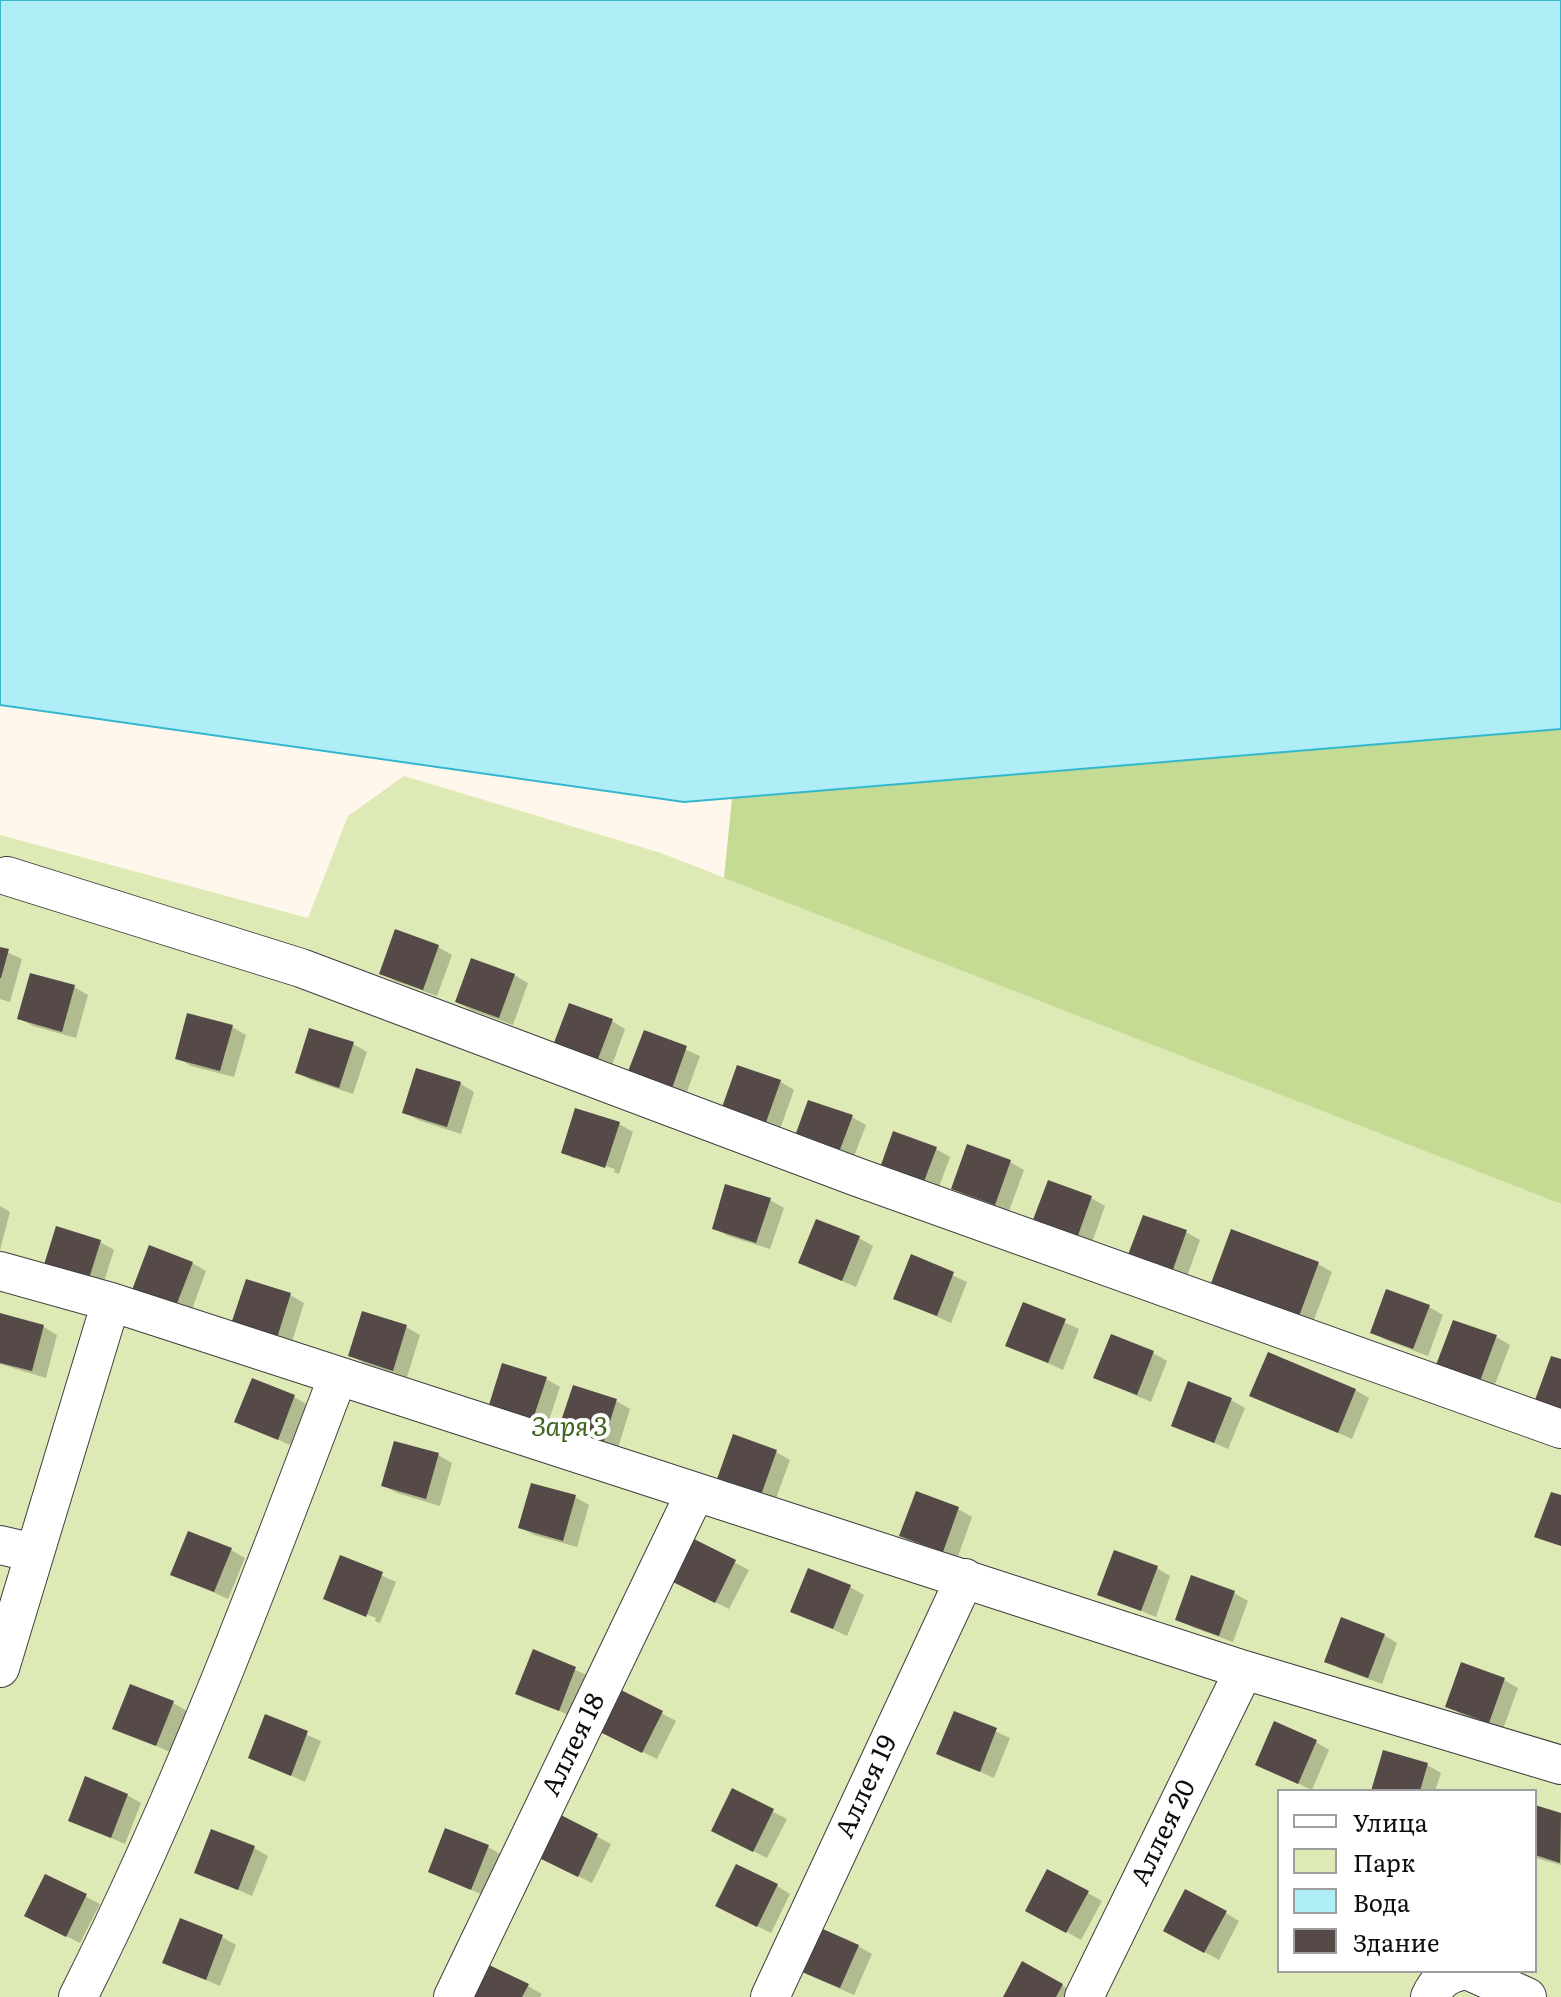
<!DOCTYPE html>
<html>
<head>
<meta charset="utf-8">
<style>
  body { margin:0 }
  #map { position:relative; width:1561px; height:1997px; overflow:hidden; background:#fff7ec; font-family:Literata,serif }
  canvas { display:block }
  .legend { position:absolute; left:1277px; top:1789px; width:260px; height:184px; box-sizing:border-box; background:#fff; border:2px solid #9e9e9e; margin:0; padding:10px 14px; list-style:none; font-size:24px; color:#0c0c0c }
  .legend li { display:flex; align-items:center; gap:16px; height:40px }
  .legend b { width:40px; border:2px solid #9e9e9e }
</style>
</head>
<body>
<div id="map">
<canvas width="1561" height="1997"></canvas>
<ul class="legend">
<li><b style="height:10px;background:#fff"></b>Улица</li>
<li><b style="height:22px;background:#ddeab5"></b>Парк</li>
<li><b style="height:22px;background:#afeef7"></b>Вода</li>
<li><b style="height:22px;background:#554a48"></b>Здание</li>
</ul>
</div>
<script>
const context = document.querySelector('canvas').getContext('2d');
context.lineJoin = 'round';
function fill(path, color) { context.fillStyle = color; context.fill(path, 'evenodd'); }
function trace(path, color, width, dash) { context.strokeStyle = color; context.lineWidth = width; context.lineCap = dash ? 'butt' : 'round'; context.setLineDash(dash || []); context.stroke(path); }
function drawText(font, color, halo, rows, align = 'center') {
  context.font = font + ' Literata,serif'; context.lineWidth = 8; context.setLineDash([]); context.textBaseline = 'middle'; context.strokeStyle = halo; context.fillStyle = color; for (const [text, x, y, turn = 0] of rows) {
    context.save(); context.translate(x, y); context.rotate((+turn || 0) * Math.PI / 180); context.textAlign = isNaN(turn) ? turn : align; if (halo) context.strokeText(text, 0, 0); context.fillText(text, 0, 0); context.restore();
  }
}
fill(new Path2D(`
  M404,776L661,853L1561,1204V1997H0V835L308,918L348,816ZM1279,1791H1535V1971H1279Z`), '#ddeab5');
fill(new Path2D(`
  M1561,729V1204L724,878L732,798Z`), '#c5db94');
const water = new Path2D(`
  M0,0H1561V729L684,802L0,705Z`);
fill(water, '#afeef7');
trace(water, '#35b7d0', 2);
fill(new Path2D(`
  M438,947L452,955L437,996L395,981L382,973Z
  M0,949L22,959L10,1002L0,999Z
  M514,975L528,983L513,1025L471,1010L457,1002Z
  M74,987L88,995L76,1038L33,1026L19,1018Z
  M612,1021L625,1029L610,1071L568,1056Z
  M232,1027L246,1035L234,1077L191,1066L178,1058Z
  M645,1032L700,1056L685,1097L630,1074Z
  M353,1044L367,1052L353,1094L311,1080L297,1072Z
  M738,1067L781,1082L794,1090L779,1132L737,1117Z
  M418,1070L461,1084L474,1092L461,1134L418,1120L404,1112Z
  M852,1117L866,1125L850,1167L808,1152Z
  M619,1124L633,1132L619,1174L614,1172L615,1169L575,1156V1159L563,1152Z
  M936,1149L950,1157L935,1198L893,1183Z
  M1010,1162L1024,1170L1009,1211L967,1196L953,1188Z
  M1091,1198L1105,1206L1090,1248L1047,1232Z
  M770,1200L784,1208L770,1249L728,1236L714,1228Z
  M0,1206L10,1212L0,1250Z
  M1144,1217L1186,1232L1200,1240L1185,1282L1143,1267Z
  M859,1238L873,1246L856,1287L801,1263Z
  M100,1242L114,1250L101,1291L45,1270Z
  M912,1257L967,1282L951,1323L896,1298Z
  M192,1263L206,1271L191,1312L149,1297Z
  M1318,1264L1332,1272L1312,1325L1226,1294Z
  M290,1295L304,1303L291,1345L248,1331Z
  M1024,1304L1079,1329L1063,1370L1007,1345Z
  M1429,1307L1443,1315L1428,1356L1386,1340L1372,1332Z
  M0,1316L44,1327L57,1335L46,1378L0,1364Z
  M406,1327L420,1335L407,1377L364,1363L350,1355Z
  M1496,1337L1510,1345L1494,1387L1439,1364Z
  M1153,1353L1167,1361L1151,1402L1096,1378Z
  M546,1379L560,1387L546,1429L490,1407Z
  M574,1387L616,1401L630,1409L617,1451L575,1437Z
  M1355,1390L1369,1398L1352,1439L1252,1395Z
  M294,1397L308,1405L292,1446L237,1421Z
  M1231,1400L1245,1408L1228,1449L1173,1425Z
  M776,1452L790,1460L775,1501L733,1486Z
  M438,1455L452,1463L440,1506L397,1493L384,1486Z
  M917,1494L958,1509L972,1517L957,1559L916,1543L902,1535Z
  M575,1497L589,1505L577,1547L534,1535L520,1527Z
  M695,1542L749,1570L729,1609L689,1589Z
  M231,1550L245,1558L228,1599L173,1574Z
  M341,1557L396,1582L380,1623L375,1621L376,1618L337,1603V1605L325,1598Z
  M1157,1568L1170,1576L1156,1617L1100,1594Z
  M1193,1578L1234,1593L1248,1601L1233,1642L1192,1627L1178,1619Z
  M850,1587L864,1595L847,1636L793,1611Z
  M1384,1635L1397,1643L1382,1684L1341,1669L1327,1661Z
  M534,1652L589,1676L573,1717L518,1693Z
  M1504,1680L1518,1688L1503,1729L1461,1714L1447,1706Z
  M622,1692L676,1721L657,1759L617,1739Z
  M173,1703L187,1711L170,1752L115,1728Z
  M955,1713L1010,1738L994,1778L939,1753Z
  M266,1717L321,1741L305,1782L250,1757Z
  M1316,1742L1329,1750L1312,1790L1257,1764Z
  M1427,1765L1441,1773L1435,1791H1373Z
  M733,1791L787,1819L767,1858L727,1838Z
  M127,1795L141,1803L125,1844L70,1820Z
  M1535,1808L1561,1815V1865L1535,1858Z
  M558,1816L611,1844L592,1883L552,1863Z
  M488,1847L502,1855L485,1896L430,1871Z
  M254,1848L268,1856L252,1896L197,1872Z
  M46,1876L100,1904L80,1943L40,1923Z
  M777,1886L790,1894L771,1933L731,1913Z
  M1088,1893L1102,1901L1081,1940L1028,1910Z
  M1226,1913L1239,1921L1219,1960L1179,1938Z
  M222,1937L236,1945L220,1986L164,1962Z
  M858,1946L872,1954L854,1995L813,1977Z
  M1023,1964L1076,1993L1074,1997H1005Z
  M528,1986L542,1994L540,1997H472Z`), '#0003');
fill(new Path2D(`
  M395,929L439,945L423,990L379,974Z
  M0,947L9,949L1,978H0Z
  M471,958L515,974L499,1018L455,1002Z
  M30,973L75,985L62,1032L17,1019Z
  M569,1003L613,1019L596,1064L552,1048Z
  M187,1013L233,1025L220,1071L175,1059Z
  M309,1028L354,1042L339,1088L295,1073Z
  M644,1030L687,1046L671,1091L627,1074Z
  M737,1065L781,1080L765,1125L721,1110Z
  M416,1068L461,1082L447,1127L402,1113Z
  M808,1100L853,1115L836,1160L792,1144Z
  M575,1108L620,1122L605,1168L561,1153Z
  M893,1131L937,1147L920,1192L877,1176Z
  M967,1144L1011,1160L995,1205L951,1189Z
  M1048,1180L1092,1196L1076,1241L1031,1225Z
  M725,1184L771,1198L756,1243L712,1229Z
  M1143,1215L1187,1230L1171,1275L1126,1260Z
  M816,1219L860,1236L842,1281L798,1263Z
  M56,1226L101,1240L87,1285L42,1271Z
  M1231,1229L1319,1262L1298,1319L1210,1286Z
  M149,1245L193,1262L176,1306L132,1290Z
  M911,1254L954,1272L937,1316L893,1299Z
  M246,1279L291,1293L277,1338L231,1324Z
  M1386,1289L1430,1305L1413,1349L1370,1333Z
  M1023,1302L1066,1319L1048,1363L1005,1346Z
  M362,1311L407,1325L393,1371L348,1356Z
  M0,1313L44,1325L32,1371L0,1363Z
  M1453,1320L1497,1335L1480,1381L1436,1365Z
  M1111,1334L1154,1351L1137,1395L1093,1378Z
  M1268,1352L1356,1389L1338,1433L1249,1396Z
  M1551,1356L1561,1359V1410L1535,1400Z
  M502,1363L547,1377L532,1422L488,1408Z
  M252,1378L295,1395L278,1440L234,1422Z
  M1188,1381L1232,1398L1214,1443L1171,1426Z
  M573,1385L617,1399L603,1444L558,1430Z
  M733,1434L777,1450L761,1495L717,1479Z
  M394,1441L439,1453L426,1499L381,1486Z
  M531,1483L576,1495L563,1541L518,1528Z
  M916,1491L959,1507L943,1552L899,1536Z
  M1551,1492L1561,1495V1546L1534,1537Z
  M188,1531L232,1548L214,1592L170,1575Z
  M694,1539L736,1560L715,1603L673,1582Z
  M1114,1550L1158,1566L1141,1611L1097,1595Z
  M340,1555L383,1572L366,1617L323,1599Z
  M808,1568L851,1585L833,1629L790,1612Z
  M1191,1575L1235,1591L1219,1636L1175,1620Z
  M1341,1617L1385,1634L1368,1678L1324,1662Z
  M533,1649L576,1667L559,1711L515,1694Z
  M1461,1662L1505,1678L1489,1723L1445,1707Z
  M130,1684L174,1701L156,1746L112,1729Z
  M621,1690L663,1711L642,1753L600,1732Z
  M954,1711L997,1728L980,1772L936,1754Z
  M265,1714L308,1731L291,1776L248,1758Z
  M1274,1721L1317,1740L1298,1784L1255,1765Z
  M1383,1750L1428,1763L1420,1791H1371Z
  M85,1776L128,1794L111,1838L68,1821Z
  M732,1788L774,1809L753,1852L711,1831Z
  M1535,1805L1561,1813L1560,1863L1535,1855Z
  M557,1813L598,1834L578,1877L535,1856Z
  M445,1828L489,1845L471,1890L428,1872Z
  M211,1829L255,1846L238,1890L194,1873Z
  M736,1864L778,1884L757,1927L715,1906Z
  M1047,1869L1089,1891L1066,1933L1025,1911Z
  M45,1874L87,1894L66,1937L24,1916Z
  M1185,1889L1227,1911L1204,1953L1163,1931Z
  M180,1918L223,1935L206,1980L162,1963Z
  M816,1926L859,1945L840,1988L797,1970Z
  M1022,1961L1063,1984L1056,1997H1003Z
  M487,1964L529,1984L522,1997H470Z`), '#554a48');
const minor = new Path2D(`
  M7,876L301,968L857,1177L1561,1429
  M0,1271L111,1302L1244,1670L1561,1765
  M0,1545L34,1553
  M0,1668L111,1302
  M1469,1971L1527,1997
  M78,1997C179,1797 259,1585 338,1376
  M453,1997L695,1493
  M770,1997L965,1578
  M1084,1997L1244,1670
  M1430,1997C1437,1982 1445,1975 1461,1971`);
trace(minor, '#3f3f3f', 40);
trace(minor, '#fff', 38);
drawText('italic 26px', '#3c651b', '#fff', [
  ["Заря 3",569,1428]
]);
drawText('26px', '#0c0c0c', '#fff', [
  ["Аллея 18",574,1745,-64],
  ["Аллея 19",867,1787,-65],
  ["Аллея 20",1164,1833,-64]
]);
</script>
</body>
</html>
